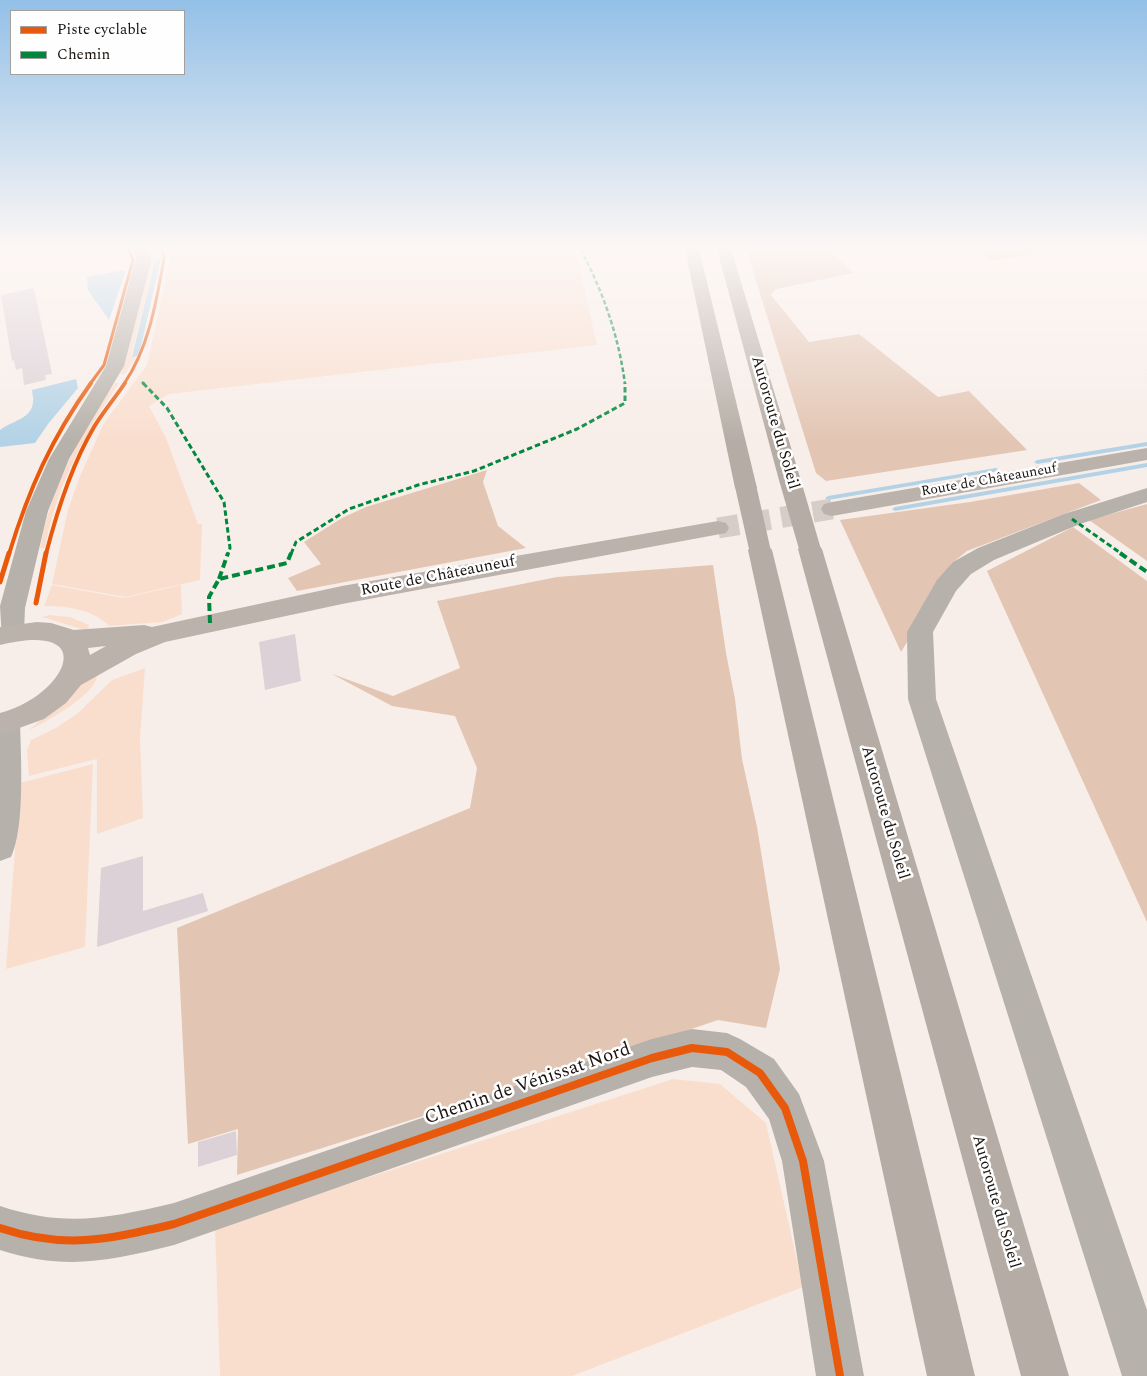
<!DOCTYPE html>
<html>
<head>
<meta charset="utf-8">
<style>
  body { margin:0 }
  #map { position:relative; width:1147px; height:1376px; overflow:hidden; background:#f8eee9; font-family:Spectral,serif }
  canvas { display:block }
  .legend { position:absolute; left:10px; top:10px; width:175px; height:65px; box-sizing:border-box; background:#fefefe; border:1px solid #a2a09e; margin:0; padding:6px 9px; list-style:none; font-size:15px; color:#19120e }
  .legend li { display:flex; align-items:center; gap:10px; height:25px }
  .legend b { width:25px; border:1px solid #a2a09e }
</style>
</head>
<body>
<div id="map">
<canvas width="1147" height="1376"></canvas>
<ul class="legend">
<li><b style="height:6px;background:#e8590c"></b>Piste cyclable</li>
<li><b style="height:6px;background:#00873e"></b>Chemin</li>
</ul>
</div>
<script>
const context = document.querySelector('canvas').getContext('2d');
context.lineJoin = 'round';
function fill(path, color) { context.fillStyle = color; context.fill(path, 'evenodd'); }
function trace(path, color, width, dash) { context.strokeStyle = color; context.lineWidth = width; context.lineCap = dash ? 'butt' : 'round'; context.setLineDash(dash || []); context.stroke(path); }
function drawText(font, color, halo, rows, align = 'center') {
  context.font = font + ' Spectral,serif'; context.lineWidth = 5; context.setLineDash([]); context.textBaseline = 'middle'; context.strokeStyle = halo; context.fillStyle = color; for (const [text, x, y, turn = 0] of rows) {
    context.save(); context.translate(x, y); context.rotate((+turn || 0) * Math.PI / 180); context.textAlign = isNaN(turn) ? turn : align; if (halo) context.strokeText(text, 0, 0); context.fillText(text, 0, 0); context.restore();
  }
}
fill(new Path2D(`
  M168,249H573L576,252L597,345L169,394L149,406L166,438L198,524H202L200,580L125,597L52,584L68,510L80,476L104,423L147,365L171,254Z
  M151,260H155L131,356H137L125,374H120L126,359Z
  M115,383H119C85,433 56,487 45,548H40C51,487 80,434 115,383Z
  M52,585L124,598L181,585L182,614L163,622L109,626C93,609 66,606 44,606Z
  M49,615L70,617L89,625L88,631L42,617Z
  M145,668L140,738L143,818L97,834V759L29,776L27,750L31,740L56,728L78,713L112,680Z
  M97,674C99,693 44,723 28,731L84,681Z
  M93,764L85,947L6,969L20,783Z
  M673,1079L720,1084L766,1123L803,1287L572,1376H220L215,1227Z`), '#f9dece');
fill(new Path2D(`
  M746,249H827L854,273L776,289L771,295L809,342L859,334L938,397L969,391L1027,450L826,481L816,473Z
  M979,249H1069L989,261Z
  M487,470L483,482L498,526L526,548L297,591L288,578L321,564L304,542L342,518L366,507Z
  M1079,483L1101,500L967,551L951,564L928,608L901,652L840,520L970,502Z
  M1147,504V561L1089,520Z
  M1073,527L1147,581V922L987,571Z
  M713,565L726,653L735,699L742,759L757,827L780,969L766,1028L718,1020L597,1061L237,1175L238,1129L188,1144L177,928L470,808L477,768L455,716L392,706L332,674L393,696L460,668L437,601L557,577Z`), '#e3c5b3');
fill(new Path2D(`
  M161,259L141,346L137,356L132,357L155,260Z
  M126,270L109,320L88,290L87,277Z
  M76,379L78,388L48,424L35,443L0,447V430C11,421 32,419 33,402C34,398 32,394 32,390Z`), '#b3d2e6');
fill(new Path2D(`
  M1147,442V446L1037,464L1034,462L1037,460Z
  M1147,463V467L895,511L892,509L895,507Z
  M996,468L998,469V471L828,500L825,498L828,496Z`), '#b3d2e6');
fill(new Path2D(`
  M34,288L52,374L45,375L46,380L24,385L22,368L16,370L14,360L12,361L1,295Z
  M295,634L301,681L265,690L259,642Z
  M143,856V911L203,893L208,911L97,947L101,868Z
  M236,1131L237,1155L198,1167V1142Z`), '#dbd1d7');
trace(new Path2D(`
  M718,528L832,509`), '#d7cdc8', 21, [21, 11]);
fill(new Path2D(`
  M133,249H147L152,258L124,366L69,459L48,511L25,608L24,633L20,640L11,642L2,640L0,606L26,511L49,459L106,366L136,258Z
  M1147,488V502L1080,524L994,560L971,574L956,591L933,632L936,699L1147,1310V1376H1122L908,699L907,632L937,580L953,562L978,548L1064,514Z
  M6,712L16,715L20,723C21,757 25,828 11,857L0,861V714Z
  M692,1029L727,1033L740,1039L774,1059L799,1094L824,1161L864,1376H816L782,1161L769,1119L746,1087L721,1070L692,1067L652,1077L174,1245C109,1261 66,1271 0,1250V1206C66,1228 109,1218 174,1203L652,1039Z`), '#b7b1ab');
fill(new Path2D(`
  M1147,448V460L832,516L824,514L821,509L824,504L832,502Z
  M718,521L726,523L729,528L726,533L342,604L165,642L136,654L81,685L66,703L44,719L0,735V713C66,696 102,620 0,645V627L37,622L51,623L74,630L144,625L152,627L342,586ZM106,646L90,655L88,648Z`), '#bbb2ac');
fill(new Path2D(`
  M685,249H699L757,488L754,493L746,495L738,493L735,488Z
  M717,249H731L802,484L799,489L791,491L783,489L780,484Z
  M810,541L818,544L822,549L1069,1376H1021L798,549L802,544Z
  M760,542L768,545L772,550L975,1376H927L748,550L752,545Z`), '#b5ada5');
trace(new Path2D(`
  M791,484L810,549
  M746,488L760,550`), '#b5ada5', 21);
trace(new Path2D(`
  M583,249L582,252C604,294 619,338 625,384
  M142,382L144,384`), '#00873e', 2.5, [4.5, 2.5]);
trace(new Path2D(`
  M143,383L167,408L224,502L230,548L228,554
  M1072,519L1122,554
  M291,554L296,542L349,509L418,485L474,471L577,429L625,403V383`), '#00873e', 3, [5.5, 3]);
trace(new Path2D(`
  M1120,553L1147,572
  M219,579L228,553
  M210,623L209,597L219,579L287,563L291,553`), '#00873e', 4, [8, 4]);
trace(new Path2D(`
  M90,384L104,365L133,260L129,249
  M124,384C149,347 156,303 164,259L162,249`), '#e8590c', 3);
trace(new Path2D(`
  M9,554C29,489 51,439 91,383
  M46,554C57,511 71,466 94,427C103,412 115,398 125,383`), '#e8590c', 4);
trace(new Path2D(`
  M0,582L9,553
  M36,603L46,553`), '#e8590c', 5);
trace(new Path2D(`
  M0,1228C66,1250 109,1239 174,1224L652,1058L692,1048L727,1052L760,1073L785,1108L803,1161L840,1376`), '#e8590c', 8);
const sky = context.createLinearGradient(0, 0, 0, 442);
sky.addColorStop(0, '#93c0e7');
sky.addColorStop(0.56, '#fcf7f5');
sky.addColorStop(1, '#fcf7f500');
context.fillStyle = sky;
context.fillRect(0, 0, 1147, 442);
drawText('14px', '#19120e', '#fefefe', [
  ["Route de Châteauneuf",989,481,-10]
]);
drawText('16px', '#19120e', '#fefefe', [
  ["Autoroute du Soleil",774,423,74],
  ["Route de Châteauneuf",438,577,-11],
  ["Autoroute du Soleil",884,813,74],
  ["Autoroute du Soleil",995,1202,74]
]);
drawText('19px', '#19120e', '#fefefe', [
  ["Chemin de Vénissat Nord",528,1085,-19]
]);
</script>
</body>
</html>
